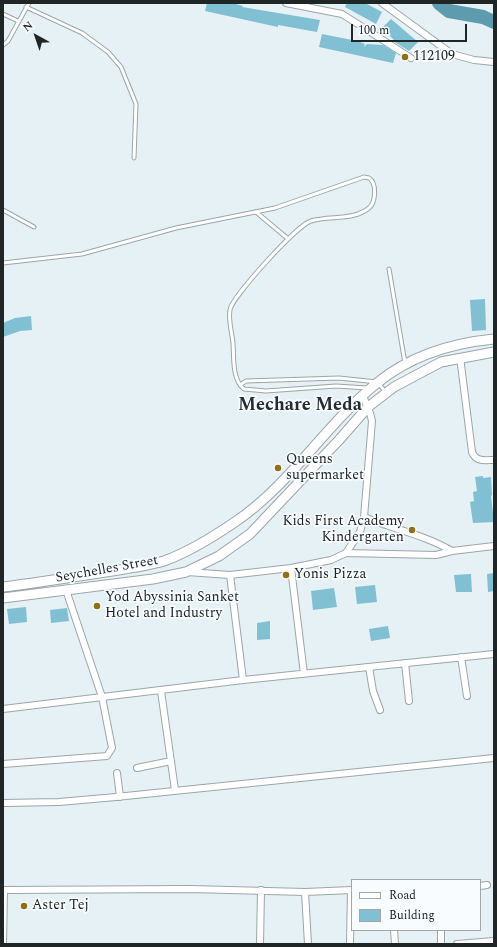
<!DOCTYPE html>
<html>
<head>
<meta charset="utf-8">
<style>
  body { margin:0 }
  #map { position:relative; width:497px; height:947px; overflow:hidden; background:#e5f1f5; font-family:Spectral,serif }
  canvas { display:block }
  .frame { position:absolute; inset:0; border:4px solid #202526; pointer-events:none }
  .legend { position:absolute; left:351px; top:879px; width:130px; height:52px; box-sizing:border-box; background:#f8fcfe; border:1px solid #a2a6a8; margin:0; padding:5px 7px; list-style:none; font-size:12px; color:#202526 }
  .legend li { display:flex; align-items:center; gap:8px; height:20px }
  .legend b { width:20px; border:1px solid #a2a6a8 }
  .north { position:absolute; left:16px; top:16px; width:40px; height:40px; -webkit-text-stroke:3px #f8fcfe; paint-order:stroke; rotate:320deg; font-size:11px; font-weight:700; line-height:16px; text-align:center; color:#202526 }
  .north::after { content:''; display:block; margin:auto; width:14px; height:18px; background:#202526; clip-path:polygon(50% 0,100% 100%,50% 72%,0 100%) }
  .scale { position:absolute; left:351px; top:24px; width:116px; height:18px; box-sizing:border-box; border:2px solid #202526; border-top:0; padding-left:5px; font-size:12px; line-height:14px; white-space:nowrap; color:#202526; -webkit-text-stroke:3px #f8fcfe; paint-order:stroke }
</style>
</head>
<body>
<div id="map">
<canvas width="497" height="947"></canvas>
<div class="frame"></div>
<ul class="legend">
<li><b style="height:5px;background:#fff"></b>Road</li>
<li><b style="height:11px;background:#81bfd3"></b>Building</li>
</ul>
<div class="north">N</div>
<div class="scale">100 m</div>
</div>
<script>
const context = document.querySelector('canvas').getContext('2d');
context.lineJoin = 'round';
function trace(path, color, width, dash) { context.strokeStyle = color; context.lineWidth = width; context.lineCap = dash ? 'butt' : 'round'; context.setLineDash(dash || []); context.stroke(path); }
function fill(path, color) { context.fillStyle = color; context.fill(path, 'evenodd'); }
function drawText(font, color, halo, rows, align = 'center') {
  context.font = font + ' Spectral,serif'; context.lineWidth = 3.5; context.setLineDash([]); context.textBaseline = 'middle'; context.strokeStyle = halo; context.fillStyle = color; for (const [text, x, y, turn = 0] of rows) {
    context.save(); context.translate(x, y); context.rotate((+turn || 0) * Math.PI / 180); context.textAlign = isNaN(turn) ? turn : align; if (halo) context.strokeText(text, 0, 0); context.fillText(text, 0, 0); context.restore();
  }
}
trace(new Path2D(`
  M439,3L449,11L483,17L494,22`), '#5e9bae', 14);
fill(new Path2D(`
  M207,3H232L243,6L242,7L320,20L317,32L278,25V27L205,11Z
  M347,3H365L382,12L376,24L345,7Z
  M391,19L418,42L409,51L393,41L394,40L382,28Z
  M322,34L357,41L365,44L364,47L367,44L383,45L396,53L393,63L319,47Z
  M485,299L486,330L472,331L470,300Z
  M31,316L32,330L20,331L3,337V323L15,318Z
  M483,476V478L491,477L492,495L491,496L494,522L473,523L470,502L474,501L473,492L477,491L475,477Z
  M494,573V591L488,592L487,574Z
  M471,574L472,592H456L454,575Z
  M375,585L377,602L357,604L355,587Z
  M334,588L337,607L313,610L311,591Z
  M26,607L27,622L9,624L7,609Z
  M67,608L69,621L51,623L50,610Z
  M270,621V639L257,640V623Z
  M388,626L390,638L371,641L369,629Z`), '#81bfd3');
const lane = new Path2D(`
  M26,7L82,33L108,52L121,67L136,104L134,158
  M3,14L18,21
  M3,45L8,41L29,3
  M3,210L34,227
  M256,212L287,238
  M3,263L82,254L176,228L275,208L364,177L369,178C377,183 376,202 369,208C353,221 330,215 311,221C298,224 231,298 230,310C228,320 232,333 233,343C234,358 232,380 244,389L266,391L336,386L367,388
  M389,269L405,363
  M240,385L246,381L339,378L377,382L386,392`);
const street = new Path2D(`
  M286,3L342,14L411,58
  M382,3L452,54L474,60L494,62
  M460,357L472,452C476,462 484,460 494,460
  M364,517C393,529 425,535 452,551
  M346,553L360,532L364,517L372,421L370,413L363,396
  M291,568L304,674
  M187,572L230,575L291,568L331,560L346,553L436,555L452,551L494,546
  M230,575L243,680
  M461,657L467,696
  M405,663L409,701
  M369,667L373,691L380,710
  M161,691L175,790
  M3,709L243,680L494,654
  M3,764L107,756L112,748L102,697L66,590
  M137,768L171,761
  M117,773L120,797
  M3,803L59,802L116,797L494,758
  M480,886L487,885
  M3,890L191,889L305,892L352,890
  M305,892L308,944
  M394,930L395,944
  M441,930V944
  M3,944L4,890
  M260,944L261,890
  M350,944L351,890
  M457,944L494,941`);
const primary = new Path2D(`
  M3,587C35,583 67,578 99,573C120,570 143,567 164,561C189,552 213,537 235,522C290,485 326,424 377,383C410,356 453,343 494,339
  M3,598L153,579L186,572L219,556L250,534L339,440L368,407L394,387L441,362L494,352`);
trace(lane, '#9ba6aa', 5);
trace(street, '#9ba6aa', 8);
trace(primary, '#9ba6aa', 11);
trace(lane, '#fff', 3);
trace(street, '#fff', 6);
trace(primary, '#fff', 9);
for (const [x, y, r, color] of [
  [405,57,4,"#906f15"],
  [278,468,4,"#906f15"],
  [412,530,4,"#906f15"],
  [286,575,4,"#906f15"],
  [97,606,4,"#906f15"],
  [24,906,4,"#906f15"]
]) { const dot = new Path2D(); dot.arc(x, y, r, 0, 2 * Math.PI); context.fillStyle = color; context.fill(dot); trace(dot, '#f8fcfe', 1.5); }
drawText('14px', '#202526', '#f8fcfe', [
  ["112109",413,57],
  ["Queens",286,460],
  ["supermarket",286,476],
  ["Kids First Academy",404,522,"right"],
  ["Kindergarten",404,538,"right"],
  ["Yonis Pizza",294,575],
  ["Yod Abyssinia Sanket",105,598],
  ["Hotel and Industry",105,614],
  ["Aster Tej",32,906]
], 'left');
drawText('14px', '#202526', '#f8fcfe', [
  ["Seychelles Street",107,570,-10]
]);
drawText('bold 18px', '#242d30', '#f8fcfe', [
  ["Mechare Meda",300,406]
]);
</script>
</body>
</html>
